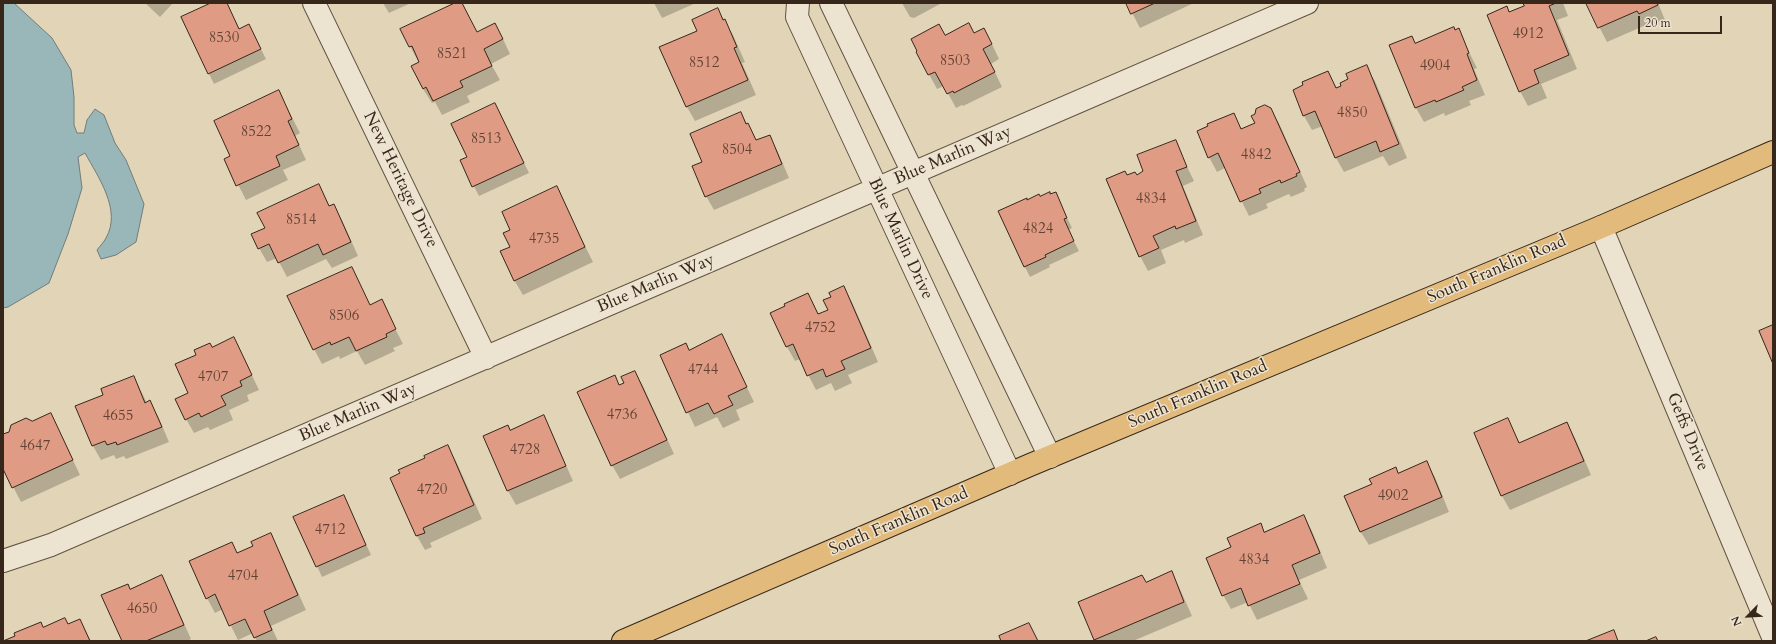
<!DOCTYPE html>
<html>
<head>
<meta charset="utf-8">
<style>
  body { margin:0 }
  #map { position:relative; width:1776px; height:644px; overflow:hidden; background:#e2d5b7; font-family:Cardo,serif }
  canvas { display:block }
  .frame { position:absolute; inset:0; border:4px solid #37261a; pointer-events:none }
  .north { position:absolute; left:1728px; top:596px; width:40px; height:40px; -webkit-text-stroke:3px #ece4d0; paint-order:stroke; rotate:246deg; font-size:11px; font-weight:700; line-height:16px; text-align:center; color:#37261a }
  .north::after { content:''; display:block; margin:auto; width:14px; height:18px; background:#37261a; clip-path:polygon(50% 0,100% 100%,50% 72%,0 100%) }
  .scale { position:absolute; left:1638px; top:16px; width:84px; height:18px; box-sizing:border-box; border:2px solid #37261a; border-top:0; padding-left:5px; font-size:12px; line-height:14px; white-space:nowrap; color:#37261a; -webkit-text-stroke:3px #ece4d0; paint-order:stroke }
</style>
</head>
<body>
<div id="map">
<canvas width="1776" height="644"></canvas>
<div class="frame"></div>
<div class="north">N</div>
<div class="scale">20 m</div>
</div>
<script>
const context = document.querySelector('canvas').getContext('2d');
context.lineJoin = 'round';
function fill(path, color) { context.fillStyle = color; context.fill(path, 'evenodd'); }
function trace(path, color, width, dash) { context.strokeStyle = color; context.lineWidth = width; context.lineCap = dash ? 'butt' : 'round'; context.setLineDash(dash || []); context.stroke(path); }
function drawText(font, color, halo, rows, align = 'center') {
  context.font = font + ' Cardo,serif'; context.lineWidth = 3; context.setLineDash([]); context.textBaseline = 'middle'; context.strokeStyle = halo; context.fillStyle = color; for (const [text, x, y, turn = 0] of rows) {
    context.save(); context.translate(x, y); context.rotate((+turn || 0) * Math.PI / 180); context.textAlign = isNaN(turn) ? turn : align; if (halo) context.strokeText(text, 0, 0); context.fillText(text, 0, 0); context.restore();
  }
}
const water = new Path2D(`
  M3,3H14L52,38L71,70L74,97V125L77,133H84L87,120L95,109L104,115L115,143L126,160L144,204L136,242L116,255L101,259L97,250C100,246 104,242 106,238C122,210 98,177 85,153L78,157L82,188L68,234L49,283L8,307L3,308Z`);
fill(water, '#99b6b9');
trace(water, '#727c79', 1);
fill(new Path2D(`
  M145,3H173L160,17Z
  M213,3H226L240,30L254,35L266,59L214,84L182,18Z
  M383,3H411L389,13Z
  M457,3H461L477,33L503,39L510,54L491,64L500,80L467,96L470,102L442,115L435,102L432,103L423,89L421,63L420,60L418,61L401,30Z
  M654,3H696L662,18Z
  M902,3H942L914,18L910,17Z
  M1127,3H1194L1140,28Z
  M1524,3H1563L1568,16L1557,20L1577,69L1541,84L1547,98L1528,106L1520,91L1510,13L1525,7Z
  M1587,3H1658L1665,20L1648,27L1646,25L1607,42Z
  M718,10L733,35L745,62L742,63L756,95L695,121L687,107L660,47L698,31Z
  M1458,30L1477,68L1474,69L1485,95L1469,101L1471,105L1445,116L1444,113L1424,122L1416,108L1412,37L1416,44Z
  M974,34L992,44L999,59L991,64L1002,87L963,106L962,105L956,108L944,86L937,89L917,52L945,37Z
  M1366,67L1375,81L1407,158L1389,166L1383,156L1344,172L1336,158L1323,126L1312,130L1304,116L1294,90L1328,72L1337,89L1342,86Z
  M279,92L300,133L295,136L306,160L283,170L288,180L246,200L225,159L231,156Z
  M495,104L529,173L479,196L461,161L468,157Z
  M1270,109L1279,123L1307,187L1304,189L1305,191L1291,197L1289,194L1266,204L1268,208L1249,216L1225,168L1217,172L1209,157L1233,114L1242,130L1256,124Z
  M741,113L757,141L769,136L777,150L789,178L714,210L706,196L703,163Z
  M1175,142L1194,181L1183,186L1203,235L1185,243L1184,240L1161,250L1166,263L1148,271L1140,256L1127,176H1136L1145,172Z
  M319,186L330,207L333,206L342,220L358,256L332,268L326,259L287,277L277,258L267,262L259,248L266,229Z
  M556,188L593,262L523,295L514,280L512,230Z
  M1055,193L1072,228L1068,230L1079,251L1049,265L1050,267L1030,277L1025,267L1027,201Z
  M844,288L852,302L878,362L848,375L852,383L835,391L831,383L816,390L800,359L795,361L787,347L808,294L819,315L829,310L832,298Z
  M381,301L403,344L393,348L395,351L365,365L357,351L340,359L339,356L322,364L314,349L370,306Z
  M722,336L754,402L736,410L740,420L723,428L717,417L695,427L661,356L686,344L690,351Z
  M234,338L259,390L247,395L249,401L229,410L233,420L210,430L208,427L194,433L186,419L189,394L212,348Z
  M635,372L643,386L674,454L620,479L612,465L614,377L620,386L625,384Z
  M134,377L147,403L150,402L158,416L169,442L126,459L124,456L116,459L114,455L101,460L93,446L76,406L104,395Z
  M51,414L80,475L21,502L3,467V435Z
  M543,416L551,431L573,481L516,505L508,491L485,437L510,431Z
  M1507,419L1520,444L1567,423L1575,438L1591,475L1510,510L1502,496L1475,433Z
  M447,446L456,461L482,519L430,543L432,547L425,550L417,536L391,478Z
  M1426,463L1435,477L1449,512L1369,545L1360,531L1398,474Z
  M344,496L371,555L322,577L295,518Z
  M1304,516L1312,531L1327,568L1299,580L1308,599L1257,620L1248,602L1231,609L1223,595L1232,548L1260,525L1265,533Z
  M270,534L278,549L306,610L271,626L278,641H257L253,633L238,640L231,626L250,617L223,609L215,613L207,598L231,543L237,553L254,546Z
  M1171,573L1179,587L1192,616L1133,641H1095L1079,603L1146,583Z
  M161,576L169,590L191,639L187,641H123L130,590Z
  M80,620L91,641H4L43,628L68,625Z`), '#0003');
const building = new Path2D(`
  M211,3H227L239,29L249,24L261,49L208,74L181,17Z
  M455,3H462L477,32L495,23L503,39L484,49L492,66L460,81L463,87L433,101L426,87L423,89L411,66L419,62L412,46L409,47L400,29Z
  M1126,3H1155L1131,14Z
  M1523,3H1556L1549,6L1569,55L1534,70L1539,83L1519,92L1487,15L1507,6L1509,12L1524,6Z
  M1586,3H1657L1658,5L1639,14L1637,11L1598,28Z
  M718,8L723,20L725,19L737,47L734,48L748,80L686,107L659,47L697,31L692,20Z
  M969,23L974,33L984,28L992,44L983,49L995,72L954,93L953,91L947,94L935,72L928,75L916,52L917,51L911,39L939,24L945,35Z
  M1454,27L1455,30L1459,28L1469,53L1467,54L1477,80L1462,87L1464,90L1436,102L1435,100L1415,108L1389,45L1412,36L1415,43Z
  M1367,65L1399,144L1380,152L1376,141L1335,158L1315,111L1303,116L1293,90L1303,85L1302,82L1328,71L1336,88L1341,86L1340,83L1348,79L1346,74Z
  M279,90L292,119L288,121L299,145L276,156L280,166L236,186L224,159L230,156L214,121Z
  M495,103L524,163L472,187L460,160L467,157L451,124Z
  M1265,105L1271,108L1300,172L1296,174L1297,176L1281,183L1280,180L1259,189L1261,193L1240,202L1218,153L1208,158L1197,131L1208,126L1207,124L1234,113L1241,129L1255,123L1251,116L1255,114L1256,109Z
  M741,112L746,124L748,123L756,140L770,135L782,164L705,197L692,166L702,162L690,134Z
  M1176,140L1187,167L1176,171L1196,221L1176,229L1175,226L1153,236L1159,248L1139,257L1106,179L1125,171L1127,175L1135,172L1137,175L1143,171L1137,155Z
  M319,184L329,206L334,204L351,242L323,255L318,244L278,263L269,244L258,249L251,234L265,228L257,213Z
  M557,186L585,247L514,281L500,251L510,247L503,233L510,230L502,212Z
  M1050,192V194L1056,192L1067,218L1064,219L1074,241L1045,255L1046,257L1024,267L998,211L1027,198V200L1039,194L1040,196Z
  M352,267L370,305L382,299L396,329L386,334L387,337L356,351L349,337L331,345L330,342L313,350L287,296Z
  M844,286L871,348L841,361L845,369L826,377L823,369L807,376L793,344L786,347L770,313L785,306L784,304L808,293L818,314L828,310L823,300L831,297L829,293Z
  M1773,325V364L1759,331Z
  M722,334L747,387L728,396L733,405L714,414L708,403L686,413L660,355L686,343L689,350Z
  M234,337L252,375L240,381L242,386L221,396L226,405L201,417L199,413L185,420L175,399L188,393L175,364L196,355L194,350L210,343L212,347Z
  M635,371L667,440L611,466L577,392L615,375L619,385L624,383L621,377Z
  M134,376L145,403L150,400L162,427L117,445L116,442L107,445L105,441L92,446L75,406L103,395L101,389Z
  M51,413L73,460L12,488L3,469V434L9,432L11,425L26,418L32,421Z
  M544,415L566,466L507,491L483,436L508,425L510,430Z
  M1508,418L1519,443L1567,422L1584,461L1501,496L1474,433Z
  M448,445L474,505L423,528L425,533L416,536L390,478L400,473L398,470L425,458L424,456Z
  M1427,461L1442,497L1360,532L1344,496L1372,484L1369,479L1396,467L1398,473Z
  M344,495L366,545L316,567L293,517Z
  M1304,515L1320,553L1292,565L1300,584L1248,606L1241,588L1222,596L1206,558L1231,547L1227,538L1261,523L1264,532Z
  M271,533L298,595L264,611L272,630L254,638L245,619L229,626L215,594L206,599L189,561L232,542L237,553L253,546L251,542Z
  M1172,571L1184,602L1094,640L1078,602L1142,575L1146,582Z
  M162,575L184,625L146,641H122L101,595L128,584L130,589Z
  M65,618L68,624L80,619L90,641H3L15,636L14,633L41,622L43,627Z
  M1029,623L1038,641H1001L999,636Z
  M1614,630L1618,641H1586Z
  M1656,637L1658,641H1646Z`);
fill(building, '#df9b84');
trace(building, '#37261a', 1);
const minor = new Path2D(`
  M314,3L486,358
  M798,3L797,17L1010,474
  M831,3L1050,457
  M1601,227L1773,637
  M3,561L51,545L1307,3`);
const major = new Path2D(`
  M623,641L1030,465L1601,227L1773,152`);
trace(minor, '#625241', 24);
trace(major, '#37261a', 24);
trace(minor, '#ece4d0', 22);
trace(major, '#e1ba7c', 22);
drawText('15px', '#614334', null, [
  ["4912",1528,35],
  ["8530",224,39],
  ["8521",452,55],
  ["8503",955,62],
  ["8512",704,64],
  ["4904",1435,67],
  ["4850",1352,114],
  ["8522",256,133],
  ["8513",486,140],
  ["8504",737,151],
  ["4842",1256,156],
  ["4834",1151,200],
  ["8514",301,221],
  ["4824",1038,230],
  ["4735",544,240],
  ["8506",344,317],
  ["4752",820,329],
  ["4744",703,371],
  ["4707",213,378],
  ["4736",622,416],
  ["4655",118,417],
  ["4647",35,447],
  ["4728",525,451],
  ["4720",432,491],
  ["4902",1393,497],
  ["4712",330,531],
  ["4834",1254,561],
  ["4704",243,577],
  ["4650",142,610]
]);
drawText('17px', '#37261a', '#ece4d0', [
  ["Blue Marlin Way",953,156,-23],
  ["New Heritage Drive",400,180,64],
  ["Blue Marlin Drive",900,239,65],
  ["South Franklin Road",1497,270,-23],
  ["Blue Marlin Way",656,284,-23],
  ["South Franklin Road",1198,395,-23],
  ["Blue Marlin Way",358,413,-23],
  ["Geffs Drive",1687,432,67],
  ["South Franklin Road",899,522,-23]
]);
</script>
</body>
</html>
